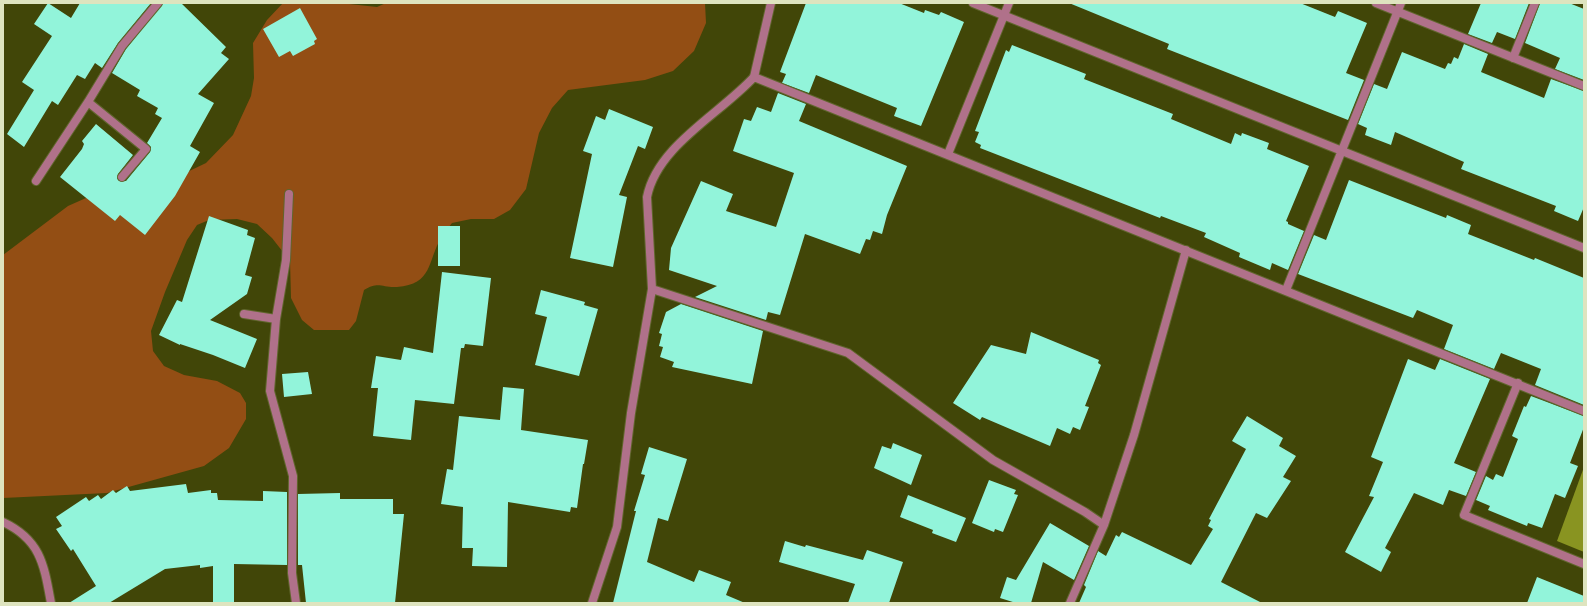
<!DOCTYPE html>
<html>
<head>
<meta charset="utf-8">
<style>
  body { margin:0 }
  #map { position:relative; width:1587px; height:606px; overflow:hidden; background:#414608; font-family:Poppins,sans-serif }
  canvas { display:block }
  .frame { position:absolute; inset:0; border:4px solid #dee4bf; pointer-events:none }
</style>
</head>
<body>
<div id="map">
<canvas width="1587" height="606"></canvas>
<div class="frame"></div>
</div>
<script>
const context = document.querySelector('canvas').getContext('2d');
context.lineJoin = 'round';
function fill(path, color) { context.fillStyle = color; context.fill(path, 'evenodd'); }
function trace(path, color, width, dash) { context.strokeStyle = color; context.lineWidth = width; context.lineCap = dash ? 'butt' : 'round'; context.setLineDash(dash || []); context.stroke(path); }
fill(new Path2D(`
  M283,3H340L377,7L386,3H705L706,23L694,51L673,71L645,80L568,90L552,108L539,133L526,189L510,210L494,219H471L452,223C448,228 444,233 441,238C427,262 433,284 397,287C382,288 379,281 364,290L356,321L349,330H314L302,320L291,298L290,261L272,238L257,224L237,219L209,220L197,225L187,240L165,292L151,331L153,351L164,366L184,375L217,381L240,393L246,403V419L229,448L204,466L107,493L3,498V255L68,206L113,186L181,175L206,163L233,135L251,96L254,78L253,43L267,20Z`), '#934e14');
fill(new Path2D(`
  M1584,467V552L1557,541Z`), '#899421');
fill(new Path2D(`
  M48,3L71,18L80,3H151L118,43L102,68L95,63L85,79L77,75L58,105L52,101L24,147L7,134L34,90L22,82L52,36L34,24Z
  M163,3H181L226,47L221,53L229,59L198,94L214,103L190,146L200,152L175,196L145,235L120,215L115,221L60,177L82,149L84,144L82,141L96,124L133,155L118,174L117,178L119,181H126L150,152L151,147L147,143L162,118L155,114L158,108L137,96L140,90L112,73L126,49Z
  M806,3H899L924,13L925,10L939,15L941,12L964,22L921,126L894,116L897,108L816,75L809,93L782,83L786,74L780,72Z
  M1069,3H1300L1335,17L1338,11L1367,23L1346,73L1364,80L1348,120L1167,49L1169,44Z
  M1481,3H1529L1515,39L1497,32L1492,43L1468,34Z
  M1540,3H1569L1584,9V80L1555,69L1560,58L1525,43Z
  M300,8L317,39L314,41L315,44L293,56L290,51L279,57L263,29Z
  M1464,44L1488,54L1481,72L1544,98L1551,79L1584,91V207L1578,221L1554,211L1556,206L1461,169L1464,162L1395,132L1391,145L1365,135L1367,128L1358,124L1374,84L1387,89L1402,52L1445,69L1448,63L1451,64L1454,57L1458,59Z
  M1012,45L1086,74L1084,79L1173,114L1171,119L1231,144L1235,133L1241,136L1242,133L1269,143L1267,149L1309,166L1286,221L1288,222V224L1304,231L1288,270L1272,263L1270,270L1239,257L1240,253L1204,237L1206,233L1161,216L1160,218L980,148L981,145L975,142L979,132L975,131L1006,50L1009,52Z
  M778,93L806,104L799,121L907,166L887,215L882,234L873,231L870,240L866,239L860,254L805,234L780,315L768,312L766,320L695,297L717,286L669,270L671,248L701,181L733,194L726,211L776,227L794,173L733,151L744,119L751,121L757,107L771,112Z
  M609,109L653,127L645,149L638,146L619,195L627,197L613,267L570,258L592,154L583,151L596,116L605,120Z
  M1349,180L1446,218L1447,215L1471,225L1468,234L1534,260L1535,258L1584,278V405L1535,385L1541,369L1501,353L1494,369L1444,349L1453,325L1417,310L1413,318L1298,274L1314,235L1326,240Z
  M209,216L248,230L247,235L255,238L245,275L252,277L247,294L210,320L257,339L245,368L213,355L180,344V345L159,335L177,300L182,302Z
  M438,226H460V266H438Z
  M442,272L491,278L483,346L465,344L464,348H461L454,404L415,400L411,440L373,436L378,388H371L376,356L401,360L404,347L433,353Z
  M541,290L585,302L584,305L598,309L579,376L535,365L547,317L535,314Z
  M681,304L763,331L752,384L672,367L674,362L660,357L663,347L659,346L662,334L659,333L666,312Z
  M1031,332L1099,360L1098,363L1101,365L1085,406L1089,407L1080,430L1073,427L1070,434L1057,428L1050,446L982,417L980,420L953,403L991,345L1026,354Z
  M1408,359L1435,370L1440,359L1490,379L1454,463L1476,472L1466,496L1449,490L1443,505L1414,493L1385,548L1391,552L1381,572L1345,552L1374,497L1369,496L1383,462L1371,457Z
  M308,372L312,394L284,397L282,374Z
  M503,387L524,389L521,430L588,440L584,464H583L577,508L571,507L570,512L508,502L507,567L472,566L473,548H462L463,507L441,504L447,469L453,470L459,416L500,420Z
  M1531,396L1584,416V427L1570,463L1578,466L1565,498L1555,494L1542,528L1528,523L1527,526L1488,510L1490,506L1476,500L1486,476L1493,480L1496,474L1503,477L1518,439L1512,436L1524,406L1526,407Z
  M1247,416L1283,438L1279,446L1296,456L1283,477L1291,481L1267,518L1256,513L1221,582L1262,603H1079L1086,587L1084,585L1098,551L1106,556L1116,535L1119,537L1122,532L1191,565L1213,529L1208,526L1211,520L1209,519L1246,449L1232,441Z
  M893,443L922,455L911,485L874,468L882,446L891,449Z
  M649,447L687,459L668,521L658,518L647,562L694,582L699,570L731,582L726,595L745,603H613L636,511H634L645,475L641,474Z
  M989,480L1016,490L1014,494L1018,495L1003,532L995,529L994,532L972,523Z
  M186,484L188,493L211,490V493H217L218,500L263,501V491L287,492V565L234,564V603H213V566L200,568V565L165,569L109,603H69L96,586L73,549L71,551L56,529L62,526L56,517L86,497L89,501L98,495L101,499L113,490L116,493L127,486L130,491Z
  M340,493V499H393V514H404L395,603H306L302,565H298V494Z
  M908,495L966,518L956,542L932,533L933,530L900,517Z
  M1050,523L1089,546L1074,580L1043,562L1031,603H1016L1000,598L1007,577L1016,580Z
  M785,541L805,547L806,545L863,560L867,550L903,562L889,603H848L855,584L779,562Z
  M1537,577L1584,596V603H1527Z`), '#92f4da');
const service = new Path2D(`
  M88,102L146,149L122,177
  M36,181L88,102L122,46L158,3
  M289,194L286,260L276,319L270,391L293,476L292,573L296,603
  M244,314L276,319`);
const minor = new Path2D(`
  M973,3L1584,248
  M1376,3L1584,86
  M1513,58L1535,3
  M948,154L1009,3
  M652,289L848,353L993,460L1085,512L1104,525
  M1286,290L1401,3
  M1518,383L1464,515L1584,564
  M3,522C41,540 44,565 51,603
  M592,603L617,527L631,413L652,289L647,197C657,146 720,114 754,77L1584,411
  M1070,603L1104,525L1134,435L1186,250`);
const tertiary = new Path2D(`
  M754,77L771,3`);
trace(service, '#60662d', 10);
trace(minor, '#60662d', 10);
trace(tertiary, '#60662d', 10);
trace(service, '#b0718a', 8);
trace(minor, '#b0718a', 8);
trace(tertiary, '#b0718a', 8);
</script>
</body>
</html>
